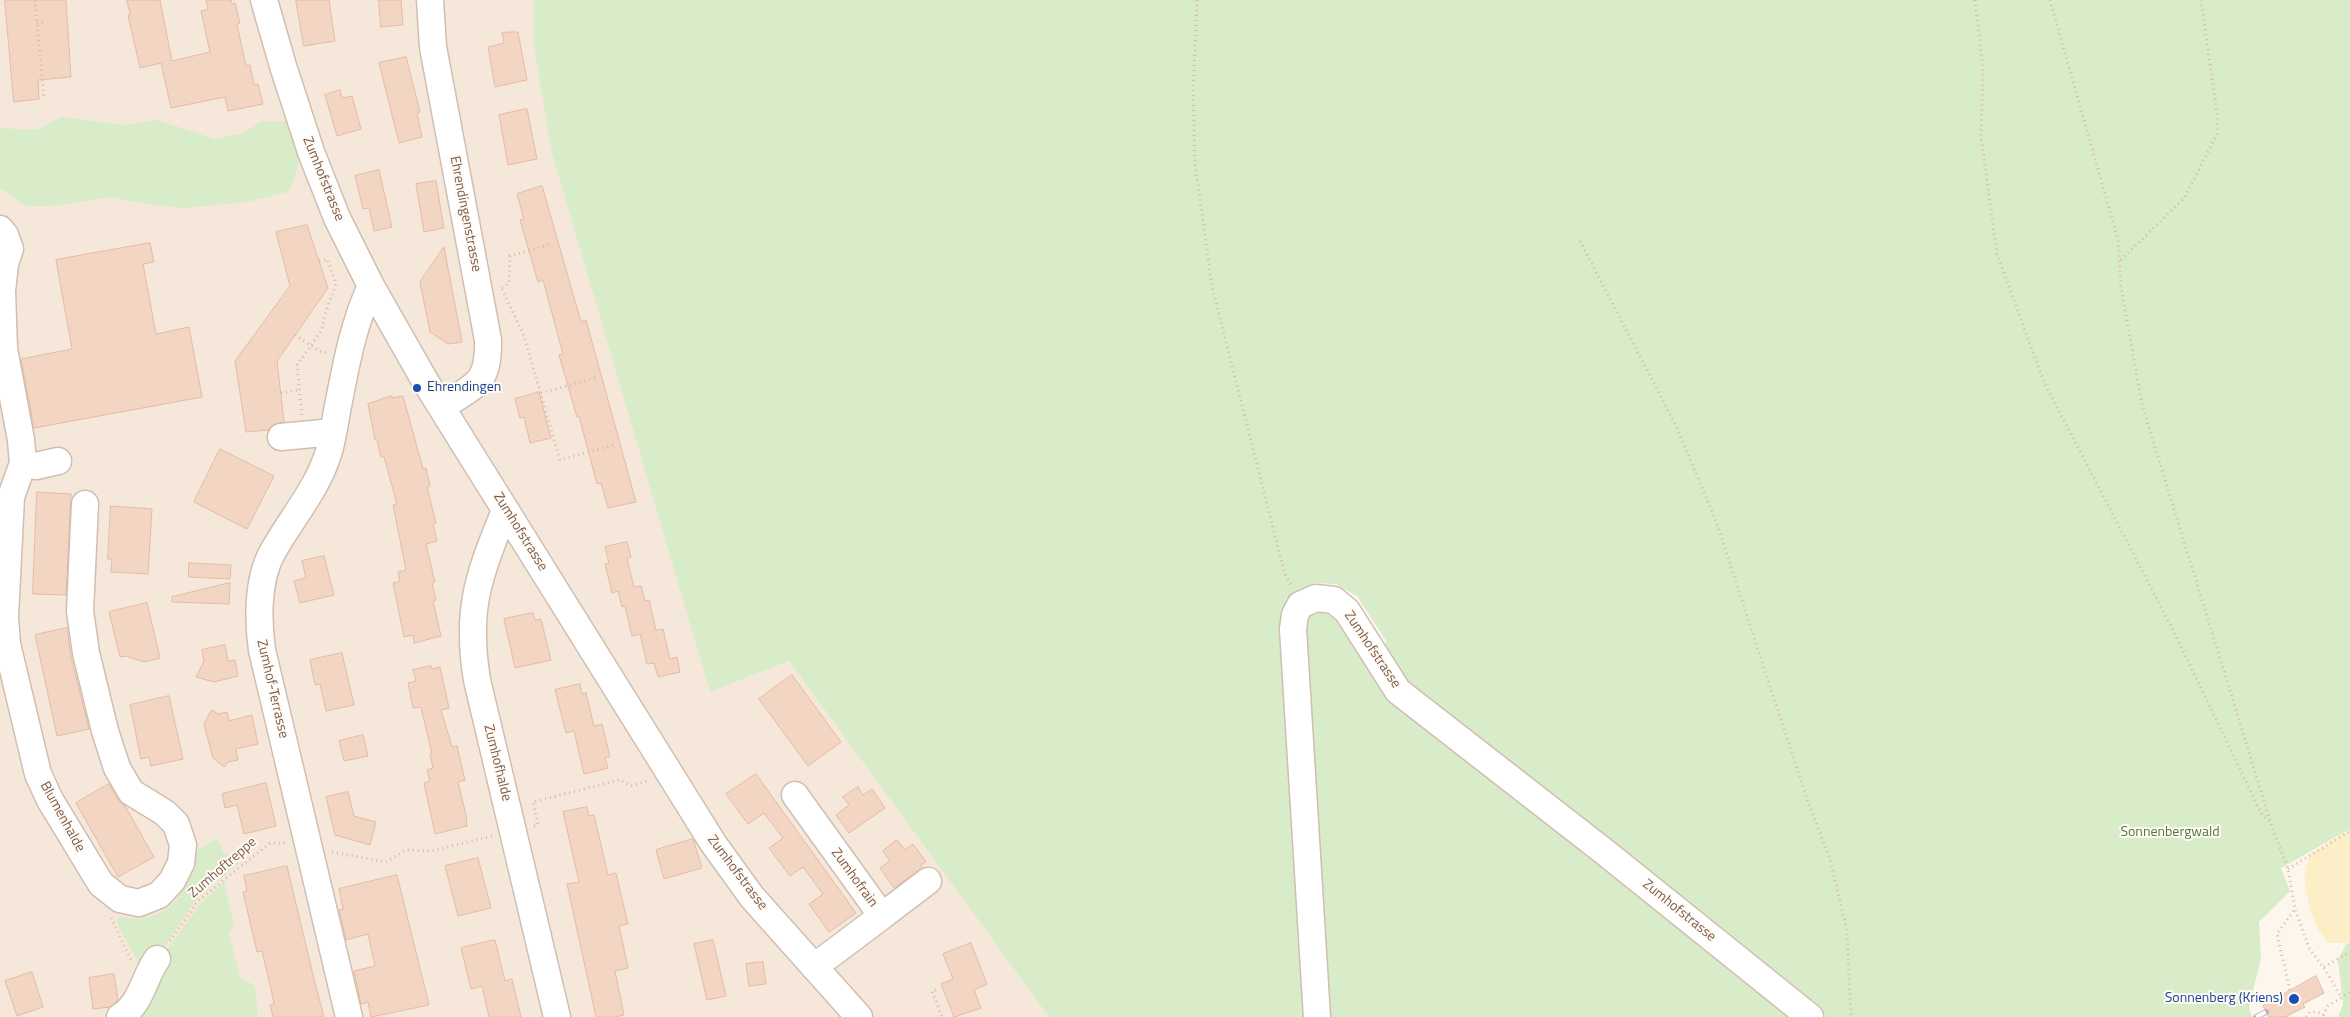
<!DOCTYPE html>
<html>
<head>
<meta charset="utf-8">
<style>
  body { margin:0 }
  canvas { display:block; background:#fdf6ec }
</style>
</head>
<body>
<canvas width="2350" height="1017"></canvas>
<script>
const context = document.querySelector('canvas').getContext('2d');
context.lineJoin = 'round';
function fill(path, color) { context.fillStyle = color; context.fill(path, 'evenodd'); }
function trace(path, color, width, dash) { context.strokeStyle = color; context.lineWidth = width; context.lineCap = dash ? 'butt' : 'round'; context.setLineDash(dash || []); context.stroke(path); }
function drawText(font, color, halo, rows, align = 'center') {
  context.font = font + ' "Titillium Web",sans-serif'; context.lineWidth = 4; context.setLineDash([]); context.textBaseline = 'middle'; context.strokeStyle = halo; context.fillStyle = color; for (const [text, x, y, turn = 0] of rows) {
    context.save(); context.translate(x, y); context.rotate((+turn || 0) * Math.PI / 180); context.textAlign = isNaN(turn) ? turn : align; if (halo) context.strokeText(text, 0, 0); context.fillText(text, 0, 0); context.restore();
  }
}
fill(new Path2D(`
  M0,0H534V46L710,692L789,661L1049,1017H0Z`), '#f5e8da');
fill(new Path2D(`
  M534,0H2350V829L2281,868L2290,891L2259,922L2261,958L2249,1007L2252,1017H1817L1425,705L1376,648L1387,642L1357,596L1336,584L1315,583L1286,598L1285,606L1311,1017H1049L789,661L710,692L552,153L534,46Z
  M61,117L124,125L157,120L215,139L243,133L262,121H286C306,152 302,160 288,192L247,202L184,208L145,204L112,197L53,206H25L5,191L0,190V128L37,130Z
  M1329,607L1391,692L1610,869L1630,890L1801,1017H1321L1302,612Z
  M218,838L223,852L235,856L239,863L195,901L149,969H142L118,926L117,921L120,917C168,925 188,895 194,852Z
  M224,882L234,924L229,934L240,977L255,986L258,1017H134L165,952L201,903Z
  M2350,943V1017H2338L2343,1004L2338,960L2346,944Z`), '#d8ecc9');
fill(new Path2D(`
  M2350,829V943H2328L2317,928L2310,909L2304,879L2309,855Z`), '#fcefc7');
const building = new Path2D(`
  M5,0H66L71,77L38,80L39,99L14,102Z
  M127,0H160L172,61L210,52L201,11L208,9L206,0H231L232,4L235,3L240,23L237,24L246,66L250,65L254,85L258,84L263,104L228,111L225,97L171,108L161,63L140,68L128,15H130Z
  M296,0H329L335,41L304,46Z
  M379,0H401L403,25L381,27Z
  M509,32H518L527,80L495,87L488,47L504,43L502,33Z
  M406,57L420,112L417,113L422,137L399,143L379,63Z
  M340,90L342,98L352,96L361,129L337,136L325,95Z
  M527,109L537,159L508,165L499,115Z
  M379,170L392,227L374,231L369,208L363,209L355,176Z
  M436,181L444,228L424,232L416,184Z
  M542,186L581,322L586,320L636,502L608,508L601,483L597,484L579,416L577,417L559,355L563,354L543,280L538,282L520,220L524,219L517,194Z
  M307,225L328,288L277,361L284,422L273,425L268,430L246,432L235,361L290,286L276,232Z
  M150,243L154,262L143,264L156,334L189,327L202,397L34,428L21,359L72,349L56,260Z
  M444,247L462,342L448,344L430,332L420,282Z
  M539,392L551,438L530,443L524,417L520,418L515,399Z
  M392,396V398L403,396L423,469L426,468L430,486L427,487L436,523L433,524L437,541L426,544L435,582L432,583L436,600L433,601L441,636L414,643L413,635L404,637L393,583L400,581L398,572L406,570L393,505L397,504L384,457H381L377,440H375L368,404Z
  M220,449L274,476L247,529L194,502Z
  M37,492L71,494L66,595L33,594Z
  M111,506L152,509L148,574L111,572L112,559H108Z
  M627,542L631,557L627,558L634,587L641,586L645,601L649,600L656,630L663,629L670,659L677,657L680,672L658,677L654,663L647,664L640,634L632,636L625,606L622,607L618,591L612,593L605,564L609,563L605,547Z
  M324,556L334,595L300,603L294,581L306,578L302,561Z
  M189,563L231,565L230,579L189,577Z
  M230,583L229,604L172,602V597Z
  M147,603L160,658L144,662L126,656L120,657L109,612Z
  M533,613L535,620L541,619L551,660L515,668L504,619Z
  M67,628L71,657L89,729L57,736L35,635Z
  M225,645L228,661L235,660L238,676L214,682L196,677L204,661L202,650Z
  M342,653L354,705L326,711L320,684L315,685L310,660Z
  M431,666L432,669L440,667L449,708L441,710L452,747L457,746L465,780L458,782L467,819H466L467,826L435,834L424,783L430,781L427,770L433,768L430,754H432L421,707L413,708L408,683L416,681L413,670Z
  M792,675L841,742L808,766L759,699Z
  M580,684L582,694L586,693L594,726L602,724L610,757L605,758L608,768L584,774L574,731L566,733L555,690Z
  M169,696L183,759L151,766L149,757L141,759L130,705Z
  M212,710L218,714L227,712L229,721L252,715L258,744L236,749L238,760L228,762L224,767L213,758L204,724Z
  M363,735L368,756L344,761L339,741Z
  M756,774L856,913L829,932L809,904L823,894L803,867L790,876L769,848L783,838L764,813L748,824L726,794Z
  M266,783L276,826L244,834L237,805L225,808L222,794Z
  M109,784L118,800L125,806L154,857L118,877L76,803Z
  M858,787L863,795L872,789L885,808L849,833L836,815L849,805L843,797Z
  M348,792L354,816L376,822L370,845L335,835L326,797Z
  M587,807L589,816L594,815L608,875L616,873L628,924L619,926L628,968L615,971L624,1015L615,1017H596L567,884L579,882L563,812Z
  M693,839L702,868L664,879L656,850Z
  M897,840L905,850L913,844L926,862L921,865L922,868L894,888L880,868L890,861L883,851Z
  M478,858L491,908L458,916L445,866Z
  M287,866L314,979L324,1017H273L270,1005L274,1004L271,989L262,951L257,952L243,892L247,891L244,876Z
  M397,875L429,1005L371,1017L368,1002L361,1004L354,971L375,966L368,934L346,940L339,910L343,909L339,889Z
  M495,940L505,981L512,979L521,1017H489L482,986L471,989L461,948Z
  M713,940L726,996L707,1000L694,944Z
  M971,943L987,984L974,990L981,1008L954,1017L941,984L953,979L943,954Z
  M763,962L766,984L749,986L746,964Z
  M32,972L43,1007L17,1016L5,981Z
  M114,974L118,1000L110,1007L93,1009L89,978Z
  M2316,976L2324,993L2303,1004L2305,1007L2285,1017H2269L2263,1006Z`);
fill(building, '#f3d5c3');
trace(building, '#e6bba3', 1);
const minor = new Path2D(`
  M264,0L283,66L311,152L337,218L371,286L425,381L713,843L752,897L859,1017
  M430,0L433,47L488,340C489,384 476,384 442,407
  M0,229L5,235L10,249L5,264L2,291L4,349L21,440L23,463L11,497L5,617L7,644L38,774L50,800L101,884L120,899L139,903L159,895L172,881L181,863L183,845L176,824L165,813L131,792L117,768L105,731L86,653L80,611L85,504
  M281,437L333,432
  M23,463L36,466L58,461
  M507,512L502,518C477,579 466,613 477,680L557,1017
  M795,795L882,916L814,967
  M882,916L928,881
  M120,1017C142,1003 143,979 157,959
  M349,1017L262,650C258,622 257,580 272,553C290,520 318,489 329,451C333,437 335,421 338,406C346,365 353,325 371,286
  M1317,1017L1293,629L1295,615L1300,605L1316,598L1334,600L1347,611L1398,691L1606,853L1810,1017`);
trace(minor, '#d1beb0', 29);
trace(new Path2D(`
  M35,0L44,97
  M1197,0L1193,94L1195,163L1212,287L1284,571L1291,586
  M1975,0L1983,68L1981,137L1997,254L2044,382L2174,632L2262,815L2271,823
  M2050,0L2118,240L2121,287L2142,405L2271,824L2288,869L2295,909L2309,948L2326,971L2341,997
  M37,23H43
  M1580,241L1676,426L1716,521L1808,802L1830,859L1847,931L1851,1017
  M2121,260L2185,197L2217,134V114L2201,0
  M502,288L509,283L510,256L551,244
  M502,289L524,336L560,460L614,445
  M295,335L321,352L328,353
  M281,393L299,390
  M541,393L595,378
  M302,415L297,365L322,330L324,317L336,284L327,259L319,261
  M534,826L538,825L533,802L620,780L631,786L650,780
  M332,852L386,862L406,850L431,851L492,836
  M2288,869L2350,831
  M111,918L131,960
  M170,941L198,901L270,843H287
  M2324,967L2350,952
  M936,990L932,991L942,1017
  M2290,990L2277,934L2295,909
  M2287,1016L2288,1017
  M2306,1017L2310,1012H2317L2323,1015L2328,1006L2350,992`), '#d9b8a5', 3, [1, 4]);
trace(minor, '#fff', 26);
const rail = new Path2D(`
  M2256,1017L2266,1012`);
trace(rail, '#b9a8c9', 5.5);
trace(rail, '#fffaf3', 4, [11]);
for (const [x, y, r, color] of [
  [417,388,5,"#1a4fb4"],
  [2294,999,6,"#1a4fb4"]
]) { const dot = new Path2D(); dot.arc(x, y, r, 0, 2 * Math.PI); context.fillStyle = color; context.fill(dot); trace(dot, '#fffaf3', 2); }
drawText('14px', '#7a5c4d', '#fffaf3', [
  ["Zumhofstrasse",323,179,68],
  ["Ehrendingenstrasse",465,214,79],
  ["Zumhofstrasse",520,532,58],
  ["Zumhofstrasse",1372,650,56],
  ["Zumhof-Terrasse",272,689,77],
  ["Zumhofhalde",497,763,76],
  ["Blumenhalde",62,817,61],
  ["Zumhoftreppe",223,868,-41],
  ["Zumhofstrasse",737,873,53],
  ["Zumhofrain",854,878,54],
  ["Zumhofstrasse",1679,911,39]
]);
drawText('14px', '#164399', '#fffaf3', [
  ["Ehrendingen",427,388],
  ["Sonnenberg (Kriens)",2283,999,"right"]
], 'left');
drawText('14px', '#537a41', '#fffaf3', [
  ["Sonnenbergwald",2170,833]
]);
</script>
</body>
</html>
